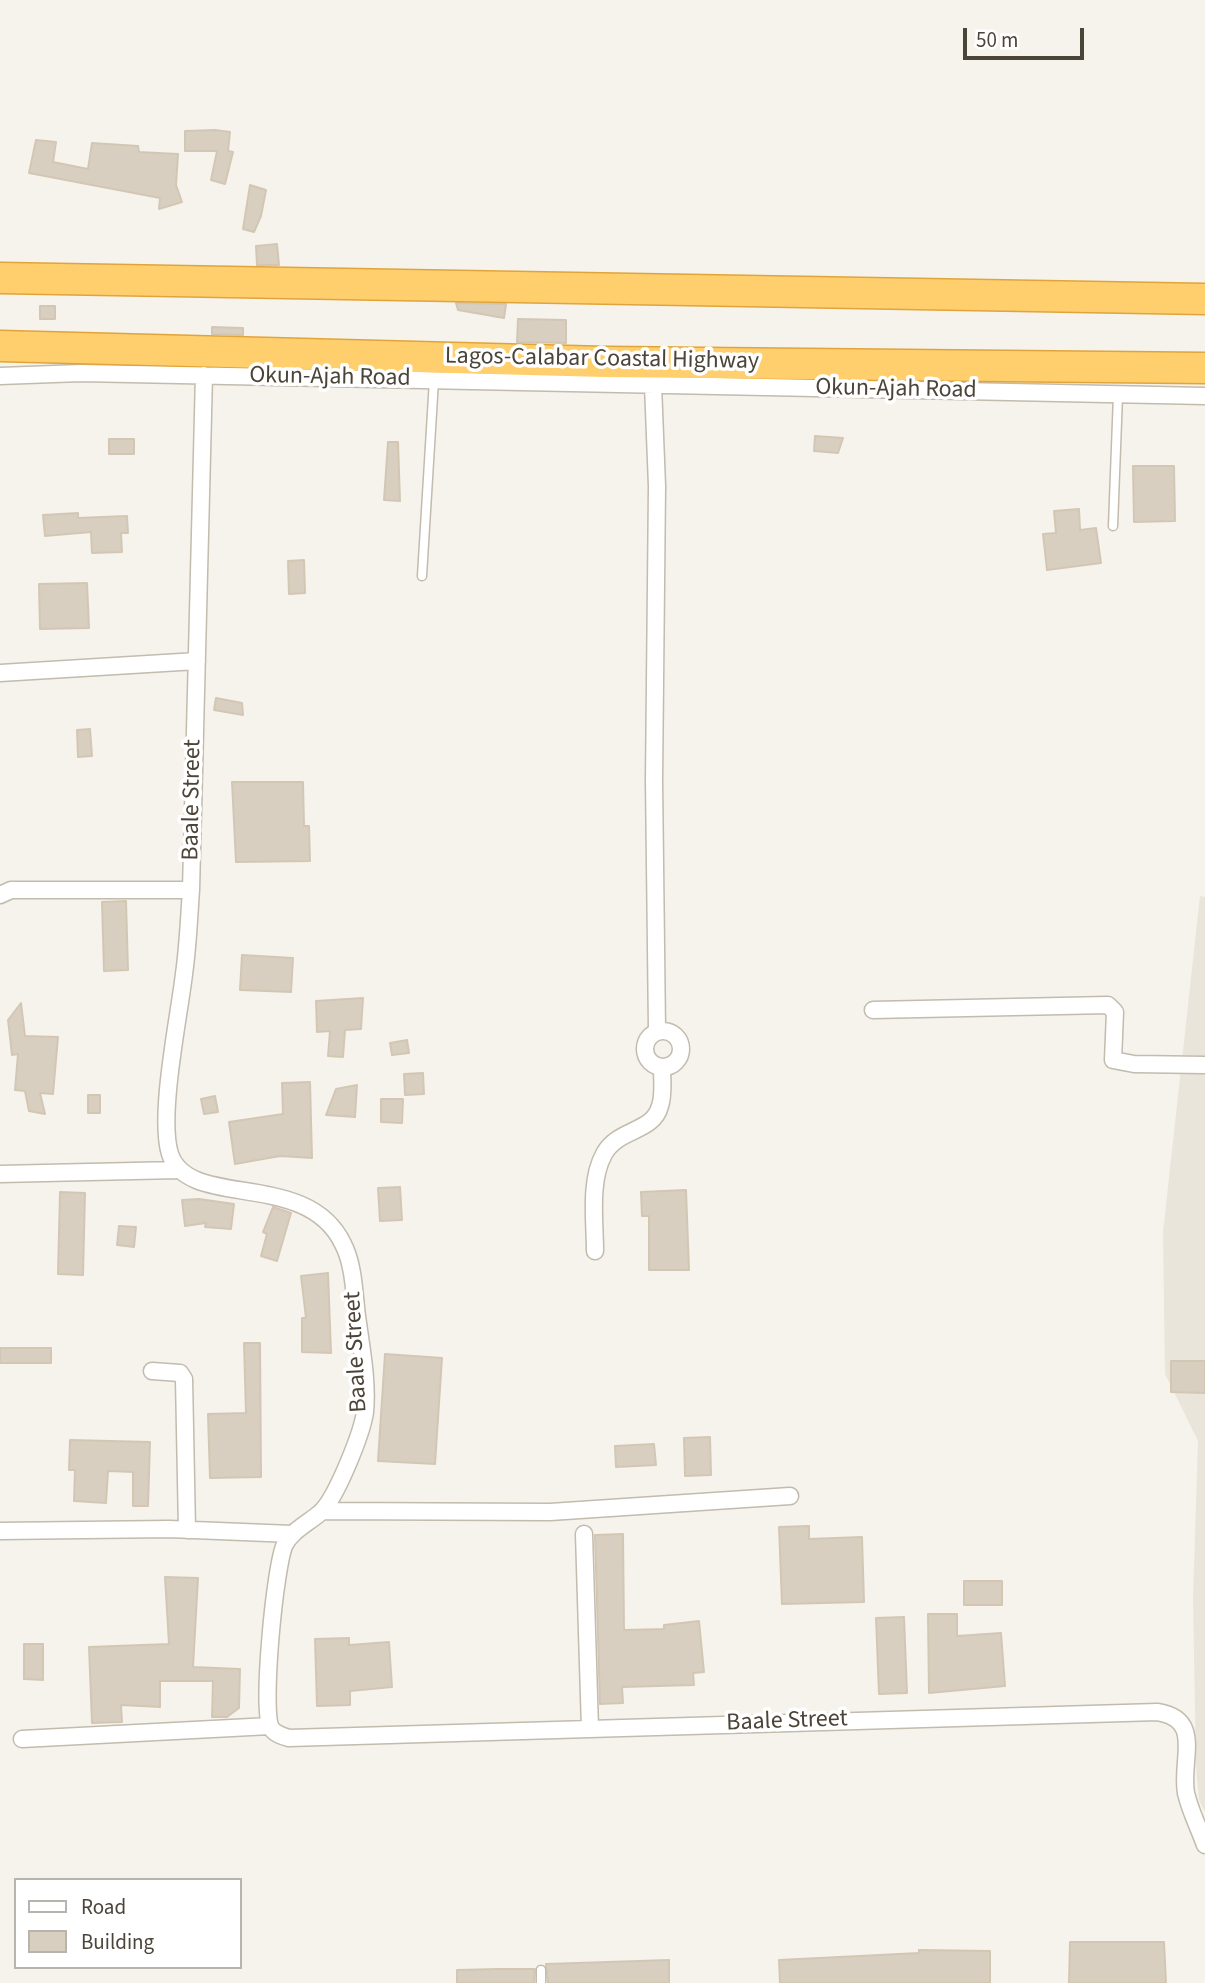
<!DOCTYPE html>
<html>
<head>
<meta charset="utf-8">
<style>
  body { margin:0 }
  #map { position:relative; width:1205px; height:1983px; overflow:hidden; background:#f6f3ec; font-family:"Source Sans 3",sans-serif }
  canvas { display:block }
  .legend { position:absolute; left:14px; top:1878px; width:228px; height:91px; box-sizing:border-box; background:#fff; border:2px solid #b7b4b0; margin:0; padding:9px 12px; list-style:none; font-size:21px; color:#4b4439 }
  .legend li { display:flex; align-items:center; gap:14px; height:35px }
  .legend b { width:35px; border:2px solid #b7b4b0 }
  .scale { position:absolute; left:963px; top:28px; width:121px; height:32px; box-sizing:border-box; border:4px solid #4b4439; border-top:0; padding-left:9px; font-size:21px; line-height:24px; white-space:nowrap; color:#4b4439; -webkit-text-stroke:5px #fff; paint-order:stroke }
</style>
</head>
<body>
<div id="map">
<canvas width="1205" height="1983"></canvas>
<ul class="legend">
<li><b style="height:9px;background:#fff"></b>Road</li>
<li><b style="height:19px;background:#d8cfc1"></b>Building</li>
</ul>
<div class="scale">50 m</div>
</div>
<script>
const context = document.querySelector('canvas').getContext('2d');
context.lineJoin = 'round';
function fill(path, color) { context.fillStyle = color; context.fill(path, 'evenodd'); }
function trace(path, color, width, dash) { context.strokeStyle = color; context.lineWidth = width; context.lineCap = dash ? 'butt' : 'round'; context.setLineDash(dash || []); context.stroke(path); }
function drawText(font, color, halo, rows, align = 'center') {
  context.font = font + ' "Source Sans 3",sans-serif'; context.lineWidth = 7; context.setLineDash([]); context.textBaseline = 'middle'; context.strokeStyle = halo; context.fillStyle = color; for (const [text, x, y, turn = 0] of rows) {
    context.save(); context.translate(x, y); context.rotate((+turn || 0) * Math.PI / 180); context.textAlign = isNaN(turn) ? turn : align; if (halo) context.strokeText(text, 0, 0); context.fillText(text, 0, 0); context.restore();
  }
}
fill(new Path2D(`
  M1200,896L1205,897V1812L1199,1800L1196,1766L1193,1599L1198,1441L1165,1374L1163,1232Z`), '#eae5da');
const building = new Path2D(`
  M215,130L230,132L228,151L233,152L225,184L211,180L217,151H185V131Z
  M36,140L56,142L53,162L88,169L92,143L138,146L139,152L178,154L176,185L182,202L159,209L160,198L29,173Z
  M250,185L266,190L261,216L254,232L243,229Z
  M277,244L279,265H257L256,246Z
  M456,303L506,304L504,318L458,310Z
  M40,306H55V319H40Z
  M518,319L566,320V343L517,342Z
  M212,327L243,328V335L212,334Z
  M815,436L843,438L838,453L814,451Z
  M109,439H134V454H109Z
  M388,442H398L400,501L384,500Z
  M1133,466H1174L1175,521L1134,522Z
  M1079,509L1080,530L1096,528L1101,563L1047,570L1043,534L1056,533L1054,511Z
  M78,513V518L127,516L128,533H121L122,552L92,553L91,532L45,536L43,515Z
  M304,560L305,593L289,594L288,561Z
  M87,583L89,628L40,629L39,584Z
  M216,698L242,703L243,715L214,710Z
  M90,729L92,756L78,757L77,730Z
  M232,782H303L304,826H309L310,861L236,862Z
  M126,901L128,970L104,971L102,902Z
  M242,955L293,958L291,992L240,990Z
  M363,998L361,1029L345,1030L343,1057L328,1056L330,1031L317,1032L316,1001Z
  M21,1003L25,1036L58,1037L53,1094L40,1093L45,1114L29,1111L25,1091L15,1090L18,1054L12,1055L8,1020Z
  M407,1040L409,1053L392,1055L390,1043Z
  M423,1073L424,1094L405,1095L404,1074Z
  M310,1082L312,1158L280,1156L235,1164L229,1122L283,1114L282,1083Z
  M357,1085L355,1117L326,1115L336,1089Z
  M88,1095H100V1113H88Z
  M215,1096L218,1112L204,1114L201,1099Z
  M381,1099H403L402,1123L381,1122Z
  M400,1187L402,1220L380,1221L378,1188Z
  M686,1190L689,1270H649V1216H642L641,1192Z
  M60,1192L85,1193L83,1275L58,1274Z
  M199,1199L234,1204L231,1229L205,1227L206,1223L185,1226L182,1200Z
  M273,1207L291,1213L277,1261L261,1256L267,1234L263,1232Z
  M119,1226L136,1227L134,1247L117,1245Z
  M328,1273L331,1353L302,1352V1318H306L301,1276Z
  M244,1343H260L261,1477L210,1478L208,1414L246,1413Z
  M0,1348H51V1363H0Z
  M385,1354L442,1358L435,1464L378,1461Z
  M1171,1361H1205V1393L1171,1392Z
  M710,1437L711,1475L685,1476L684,1438Z
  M70,1440L150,1442L148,1506H133V1472L108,1471L106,1503L74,1501L75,1470H69Z
  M654,1444L656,1465L616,1467L615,1446Z
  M809,1526V1539L862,1537L864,1602L782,1604L779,1527Z
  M623,1534L624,1630L664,1629V1625L699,1621L704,1672L693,1673L694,1685L622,1687L623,1703L600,1704L595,1535Z
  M165,1577L198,1578L193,1667L240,1669L239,1708L227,1717H212L213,1681H160V1707L121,1705L122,1722L92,1723L89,1647L169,1644Z
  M964,1581H1002V1605H964Z
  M928,1614H957V1636L1001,1633L1005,1686L929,1693Z
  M904,1617L907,1693L879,1694L876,1618Z
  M349,1638V1645L389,1642L392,1687L350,1691V1705L317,1706L315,1639Z
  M24,1644H43V1680L24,1679Z
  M1070,1942H1164L1166,1983H1069Z
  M919,1950L990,1951V1983H780L779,1960L919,1953Z
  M669,1960V1983H548L546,1964Z
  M498,1969H535L534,1983H457V1970Z`);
fill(building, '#d8cfc1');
trace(building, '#d3c7b4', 2);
const lane = new Path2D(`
  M1113,526L1118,395
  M422,576L434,380
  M541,1970V1983`);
const street = new Path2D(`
  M204,375L191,890C189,918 188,946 184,974C179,1017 158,1116 170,1154C189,1211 307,1168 343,1244C354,1265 354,1293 357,1316C361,1346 368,1381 365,1412C362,1433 336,1499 320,1513C308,1523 293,1530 285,1544C275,1564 261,1710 271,1728C275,1734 282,1736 289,1738L1157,1712C1204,1719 1180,1760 1186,1793C1190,1811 1199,1828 1205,1845
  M0,376L81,373L1205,396
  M653,385L657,486L654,780L657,1031
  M0,673L197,661
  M0,895L11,890H191
  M873,1010L1108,1005L1115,1012L1113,1060L1134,1064L1205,1065
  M645 1049a18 18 0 1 1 36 0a18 18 0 1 1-36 0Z
  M0,1174L178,1170
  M595,1251C595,1221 589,1181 604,1154C618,1128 653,1133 660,1106C664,1095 662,1080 662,1068
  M152,1371L180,1373L184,1379L187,1530
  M323,1511L550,1512L790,1496
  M0,1531L169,1529L292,1534
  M584,1534L590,1729
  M22,1739L270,1726`);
const highway = new Path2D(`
  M0,278L1205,299
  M0,346L605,362L1205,368`);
trace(lane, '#c2bbae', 11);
trace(street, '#c2bbae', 19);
trace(highway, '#e0a43c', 33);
trace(lane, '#fff', 8);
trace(street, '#fff', 16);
trace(highway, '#ffcf6e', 30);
drawText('24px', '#4b4439', '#fff', [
  ["Lagos-Calabar Coastal Highway",602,360,1],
  ["Okun-Ajah Road",330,378,1],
  ["Okun-Ajah Road",896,390,1],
  ["Baale Street",193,800,-89],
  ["Baale Street",357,1352,-93],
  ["Baale Street",787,1722,-2]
]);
</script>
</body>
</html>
